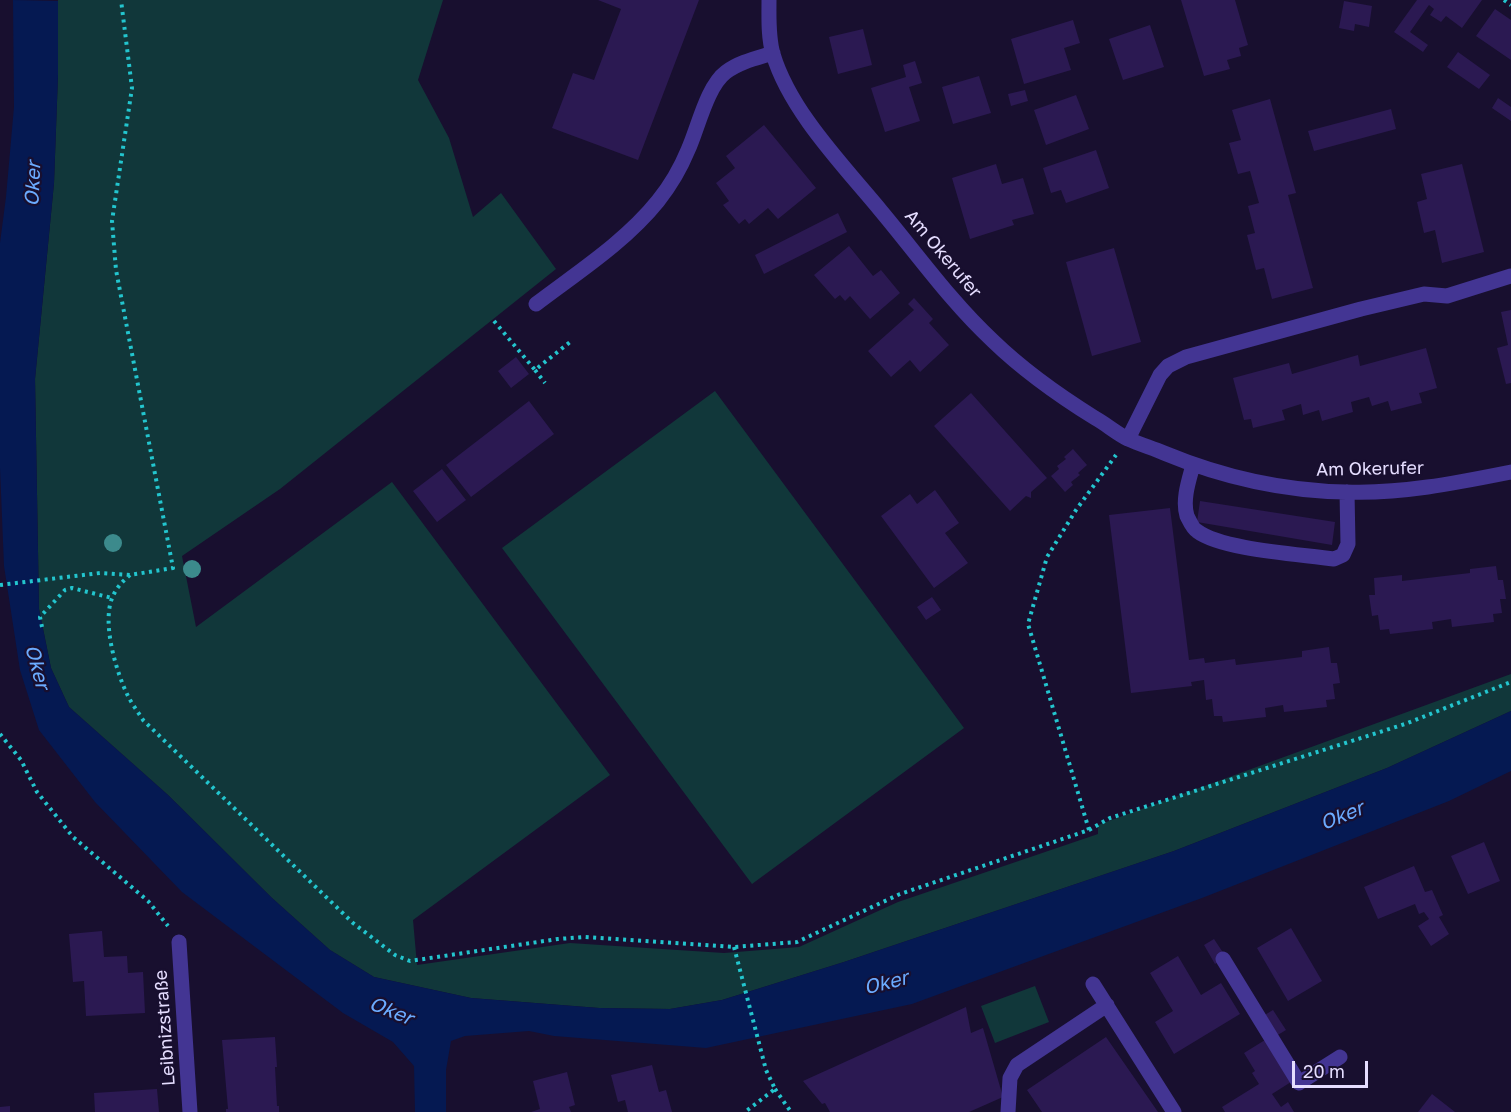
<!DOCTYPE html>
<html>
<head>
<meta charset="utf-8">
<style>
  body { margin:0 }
  #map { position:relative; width:1511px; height:1112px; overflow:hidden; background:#180f2f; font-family:"Golos Text",sans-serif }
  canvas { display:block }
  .scale { position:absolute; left:1292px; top:1061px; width:76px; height:27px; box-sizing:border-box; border:3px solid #e5ddff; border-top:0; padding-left:8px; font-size:18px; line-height:21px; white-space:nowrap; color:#e5ddff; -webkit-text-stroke:4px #180f2f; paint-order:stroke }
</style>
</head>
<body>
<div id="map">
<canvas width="1511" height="1112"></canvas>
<div class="scale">20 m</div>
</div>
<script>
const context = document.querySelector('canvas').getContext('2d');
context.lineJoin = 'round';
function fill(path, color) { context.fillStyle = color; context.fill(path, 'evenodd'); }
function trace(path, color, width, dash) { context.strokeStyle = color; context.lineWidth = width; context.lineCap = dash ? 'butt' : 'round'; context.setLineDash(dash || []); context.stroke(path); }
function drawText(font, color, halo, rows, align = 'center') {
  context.font = font + ' "Golos Text",sans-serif'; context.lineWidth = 4.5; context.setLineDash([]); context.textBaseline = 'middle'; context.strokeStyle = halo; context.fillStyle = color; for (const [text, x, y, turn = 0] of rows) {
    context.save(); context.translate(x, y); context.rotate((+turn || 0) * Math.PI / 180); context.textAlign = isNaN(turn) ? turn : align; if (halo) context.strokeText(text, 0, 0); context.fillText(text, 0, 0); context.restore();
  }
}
fill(new Path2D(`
  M58,0H443L418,80L449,138L473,217L501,193L556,269L280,489L182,556L196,627L392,482L610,775L413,920L417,965L570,943L724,953L799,947L898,902L1098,834V825L1511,674V711L1387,768L1174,851L844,962L722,1000L670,1009L599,1008L471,998L374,977L330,950L272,898L168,795L69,707L51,668L39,609L35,379L54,183L58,75Z
  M715,391L964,728L752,884L502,548Z
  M1035,986L1049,1022L995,1043L981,1006Z`), '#11373a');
fill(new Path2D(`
  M13,0L58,1V75L54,183L35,379L39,609L51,668L69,707L168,795L272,898L330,950L374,977L471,998L599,1008L670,1009L722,1000L844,962L1174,851L1387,768L1511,711V771L1449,801L1202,898L912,1004L706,1048L554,1036L529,1031L465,1036L451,1041L446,1070V1112H415L414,1066L393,1042L343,1013L182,892L95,802L39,730L20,670L4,566L0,468V243L6,197L14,107Z`), '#051952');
fill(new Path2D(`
  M598,0H699L638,160L552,128L573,73L594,80L621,9Z
  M1181,0H1235L1248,45L1239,48L1241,56L1227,60L1230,69L1204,76Z
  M1417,0H1482L1462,28L1446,16L1441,22L1430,15L1434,9L1429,5L1410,32L1428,45L1423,52L1394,32Z
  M1344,1L1372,6L1369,27L1355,24L1354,31L1339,28Z
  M1495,9L1511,20V60L1476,36Z
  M1073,20L1080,43L1064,48L1071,70L1024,84L1011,39Z
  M1150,25L1164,67L1123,80L1109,39Z
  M863,29L872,65L838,74L829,37Z
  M1458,52L1490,75L1479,89L1447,67Z
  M915,61L922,83L909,87L920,121L885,132L871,88L906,77L903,65Z
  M979,76L991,113L953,124L942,87Z
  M1025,90L1028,101L1011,106L1008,94Z
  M1076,95L1089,129L1046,145L1034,110Z
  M1498,98L1511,107V121L1492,108Z
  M1270,99L1296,193L1288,195L1313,288L1272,299L1264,268L1256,270L1247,235L1255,233L1248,206L1259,203L1250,171L1238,174L1229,143L1241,140L1232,110Z
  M1391,109L1396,129L1314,151L1308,131Z
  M764,125L816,188L778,219L768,208L749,224L745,219L739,224L723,205L729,201L716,183L735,168L726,156Z
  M1096,150L1109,188L1066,203L1061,190L1051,193L1043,168Z
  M996,164L1002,184L1023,178L1034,214L1012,220L1014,225L970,239L952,178Z
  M1462,164L1484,252L1442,263L1435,230L1424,233L1417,202L1427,199L1421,174Z
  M838,213L847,232L764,274L755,255Z
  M849,246L873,276L881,270L900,293L870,319L850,296L845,301L840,295L835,299L814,275Z
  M1114,248L1141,342L1092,356L1066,262Z
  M914,298L933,319L929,323L949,345L920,372L910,360L891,377L868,351L914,310L908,304Z
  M1511,310V383L1506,384L1497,348L1508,345L1501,312Z
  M1426,348L1437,388L1419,393L1422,403L1391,411L1388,401L1372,406L1369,397L1351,402L1353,412L1322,421L1319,410L1303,415L1301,404L1282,410L1285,420L1253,428L1251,419L1244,420L1233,378L1289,363L1292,374L1358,355L1360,366Z
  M516,357L529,374L511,388L498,371Z
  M971,393L1047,478L1031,492V498L1026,496L1010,511L934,426Z
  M529,401L554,434L471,497L446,465Z
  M1073,449L1087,465L1078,473L1080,475L1071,482L1073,485L1065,492L1051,476L1059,469L1057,466L1066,459L1064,457Z
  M442,469L466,500L437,522L413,491Z
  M935,490L959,523L945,533L968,563L934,588L881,516L910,494L917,504Z
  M1200,501L1335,522L1332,545L1197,522Z
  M1170,508L1189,660L1204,658L1205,663L1235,659L1236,665L1302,657V651L1329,647L1331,663H1337L1340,683L1333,684L1335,699L1326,700L1327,707L1284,712L1283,705L1265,708L1266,717L1223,722L1222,716H1214L1212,699L1206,700L1204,680L1191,682L1192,686L1131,693L1109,515Z
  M1496,566L1498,580H1503L1506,599H1500L1502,613L1493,614L1494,622L1452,627L1451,619L1432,622L1433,629L1390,634L1389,629L1380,630L1378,615L1372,616L1369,595H1375L1374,578L1402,575V581L1470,573V569Z
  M932,597L941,610L926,620L917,607Z
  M1484,842L1500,881L1468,894L1451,856Z
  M1414,866L1425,892L1432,890L1443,915L1439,917L1449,934L1431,946L1418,926L1429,919L1424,912L1419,914L1415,904L1378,919L1364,887Z
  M1291,928L1322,981L1288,1001L1257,948Z
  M102,931L104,957L127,956L128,973L143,972L145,1013L86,1016L84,981L73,982L69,934Z
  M1214,939L1226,957L1215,964L1204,945Z
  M1178,956L1201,995L1221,983L1240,1014L1174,1054L1155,1022L1173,1011L1150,973Z
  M966,1007L971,1033L983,1028L1003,1097L969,1112H830L825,1103L822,1104L803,1081Z
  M1273,1010L1286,1030L1276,1036L1263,1016Z
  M275,1037L277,1067H275L277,1106H279V1112H226V1109H228L222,1040Z
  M1106,1037L1158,1112H1042L1027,1090Z
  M1265,1040L1291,1082L1272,1094L1281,1107L1288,1102L1294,1112H1225L1222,1107L1259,1084L1252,1073L1255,1071L1244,1053Z
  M652,1065L659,1092L666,1090L672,1112H628L625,1100L618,1102L611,1075Z
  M567,1072L575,1105L569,1107L571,1112H531L540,1109L533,1081Z
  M157,1089L159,1112H95L94,1093Z
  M1432,1094L1455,1112H1418Z
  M10,1106V1112H0V1107Z`), '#2b1952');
trace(new Path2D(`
  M1504,0L1511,5
  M494,321L535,370L570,342
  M535,370L545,383
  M130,575C123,581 117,587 113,596C101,621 116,672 128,696C132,704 138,712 143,720L353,923L395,955L410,961L558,939L585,937L734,947L797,942L900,894L1089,830L1110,818L1405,724L1511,682
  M0,585L100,573L130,575L173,568L116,270L112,221L132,88L121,0
  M42,627L40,617L65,590L72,588L112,598
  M0,734L21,760L37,792L73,837L148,901L168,926
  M1089,830L1028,624L1047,557L1076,510L1116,455
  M734,947L766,1070L775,1089L745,1112
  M775,1089L791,1112`), '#23c5ce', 4, [3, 4.5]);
trace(new Path2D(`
  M769,0C769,17 768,37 773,54C790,111 843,165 881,211C917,254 951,302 993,341C1024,371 1058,395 1095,418C1106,424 1116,433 1128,439C1139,444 1152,448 1164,453C1222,477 1283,491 1346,492C1402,494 1456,483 1511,472
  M536,304C578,272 625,242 658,201C670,186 681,167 688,150C698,128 707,86 726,72C739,62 757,58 773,53
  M1128,439L1160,375L1168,366L1186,357L1361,309L1424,294L1447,296L1511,276
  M1193,465C1189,480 1182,500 1187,516C1189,520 1193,529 1197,531C1222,550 1300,554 1334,559L1343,555L1348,544L1347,492
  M179,942L190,1112
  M1223,959L1299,1083L1340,1057
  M1093,984L1174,1112
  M1008,1112L1010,1078L1017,1065L1107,1005`), '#433593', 15);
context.fillStyle = '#3c8a8c';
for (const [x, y] of [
  [113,543],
  [192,569]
]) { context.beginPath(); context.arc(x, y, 9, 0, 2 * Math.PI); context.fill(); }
drawText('18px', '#e5ddff', '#180f2f', [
  ["Am Okerufer",943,254,50],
  ["Am Okerufer",1370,469,-1],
  ["Leibnizstraße",165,1028,-94]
]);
drawText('italic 20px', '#6babff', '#180f2f', [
  ["Oker",33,184,-87],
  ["Oker",37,667,75],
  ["Oker",1342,816,-22],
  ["Oker",886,983,-14],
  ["Oker",391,1011,22]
]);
</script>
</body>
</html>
